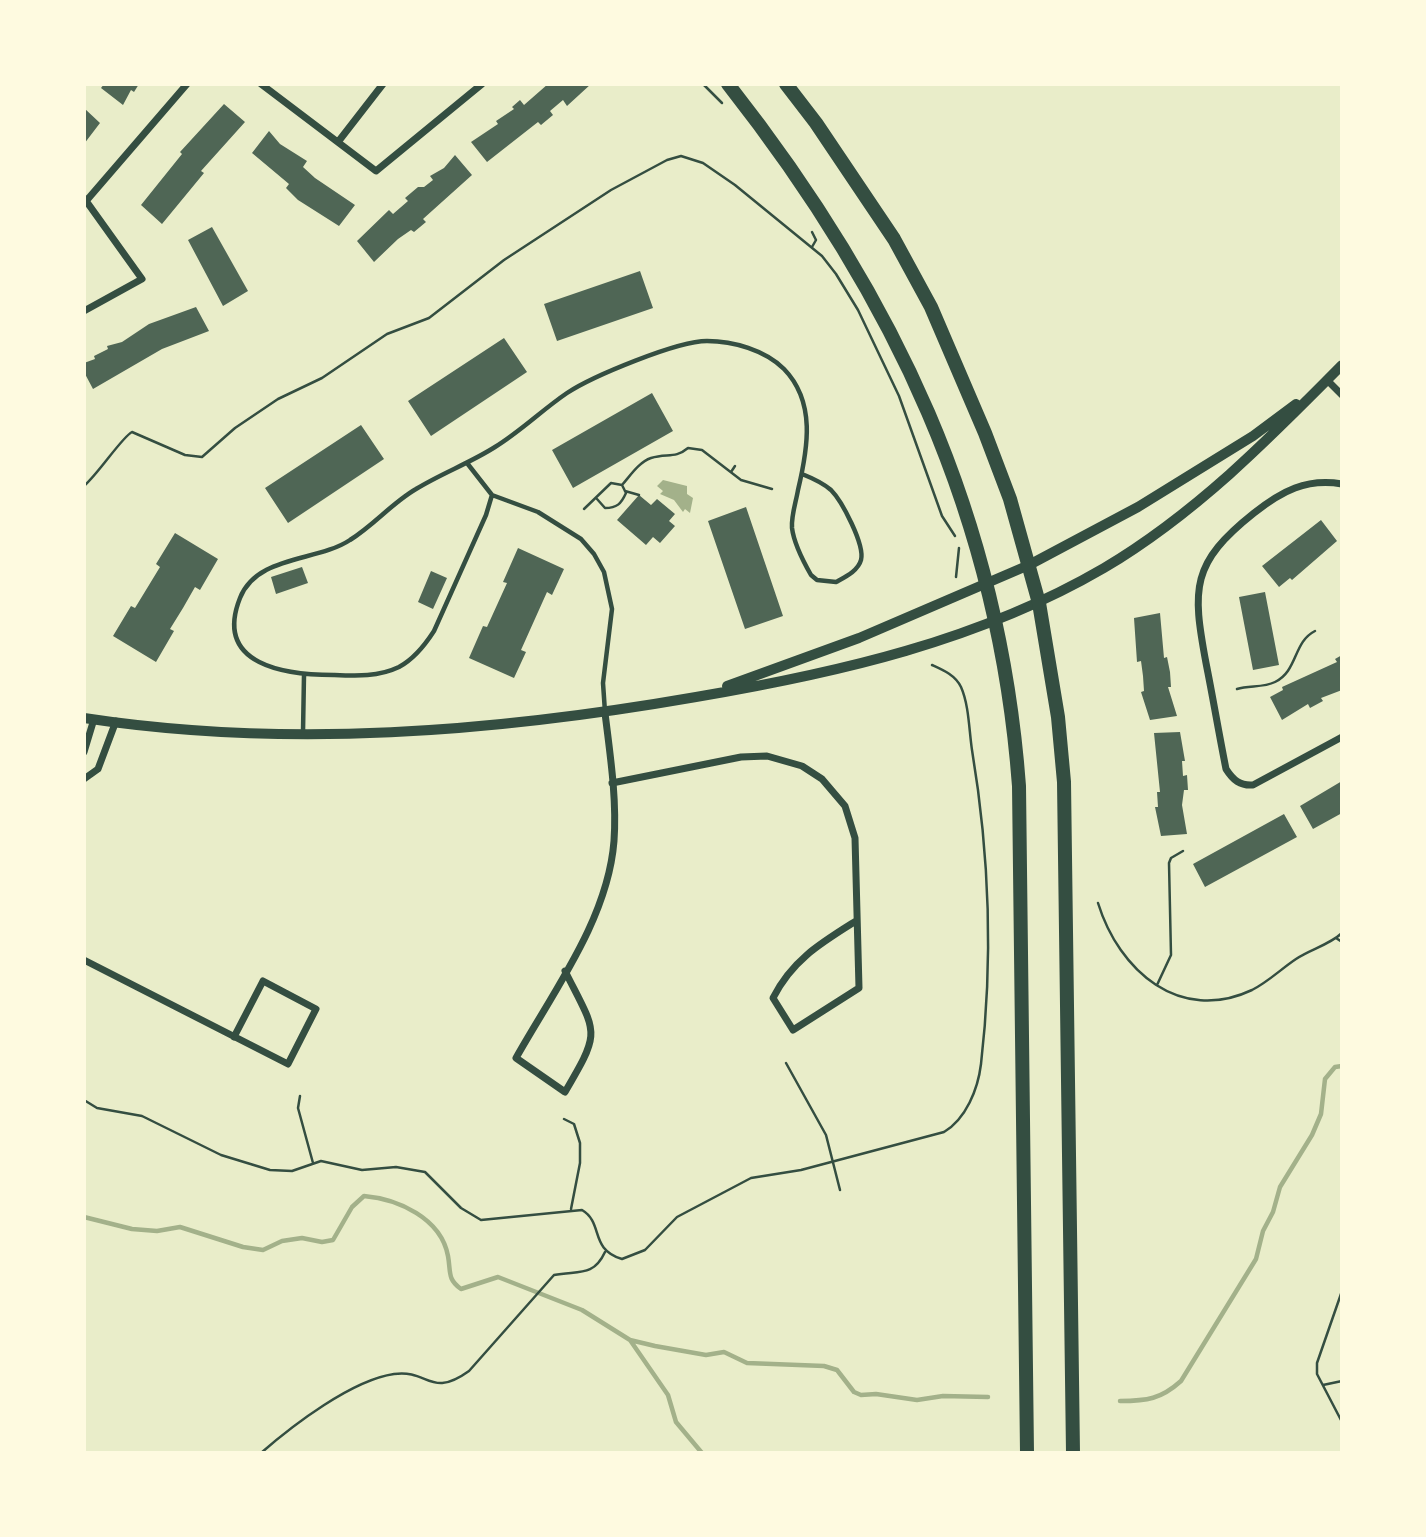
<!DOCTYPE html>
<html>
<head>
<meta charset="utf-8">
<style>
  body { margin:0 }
  #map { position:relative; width:1426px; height:1537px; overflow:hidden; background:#e9edc9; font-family:Inter,sans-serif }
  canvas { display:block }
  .frame { position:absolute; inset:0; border:86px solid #fefae0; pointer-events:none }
</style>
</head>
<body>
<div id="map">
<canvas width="1426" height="1537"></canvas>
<div class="frame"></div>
</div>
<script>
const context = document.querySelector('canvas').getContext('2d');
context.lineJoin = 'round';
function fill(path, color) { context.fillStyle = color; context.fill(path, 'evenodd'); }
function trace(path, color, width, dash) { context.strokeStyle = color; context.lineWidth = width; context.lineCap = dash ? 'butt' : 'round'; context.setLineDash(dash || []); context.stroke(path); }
fill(new Path2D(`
  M663,480L687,486V494L693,498L690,513L685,509L683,512L674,500L660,494L663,491L657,486Z`), '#a3b18a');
trace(new Path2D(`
  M84,1217L132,1229L157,1231L180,1227L243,1247L263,1250L282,1241L302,1238L322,1242L333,1240L352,1207L364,1196C398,1199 441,1218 448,1256C451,1272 447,1279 461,1289L498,1277L582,1310L630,1340L655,1346L706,1355L724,1352L747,1363L824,1366L837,1370L854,1392L861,1395L876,1394L917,1400L943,1396L988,1397
  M630,1340L668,1395L676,1422L702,1453
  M1120,1401C1147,1401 1161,1399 1181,1381L1256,1259L1263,1231L1273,1212L1280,1187L1312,1135L1321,1114L1325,1079L1335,1067L1342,1066`), '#a3b18a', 4.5);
fill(new Path2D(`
  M104,84H139L134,92L131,90L123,105L101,88Z
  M548,84H591L567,106L563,100L550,111L553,115L541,125L538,122L487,162L471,142L498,124L496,121L514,109L512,107L520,100L524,105Z
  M224,104L245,122L201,171L204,173L162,224L141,205L182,154L180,152Z
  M84,108L100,123L84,144Z
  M269,131L280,144L307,161L303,167L315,178L355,205L339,226L298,200L286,188L289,184L252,153Z
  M455,155L472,175L423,219L426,222L414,232L411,230L398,239L374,262L357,241L389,210L393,214L408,201L405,198L418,187H424L433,180L430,176L444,168Z
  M212,227L248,291L223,306L188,240Z
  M640,271L653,308L557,341L544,304Z
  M196,307L209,331L162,349L93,389L84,372V363L95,359L94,356L108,349L107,346L122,342L149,324Z
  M504,338L527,372L431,436L408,401Z
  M652,393L673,431L573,488L552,450Z
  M361,425L384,459L288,523L265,488Z
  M639,495L651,505L657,499L675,514L669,521L675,526L660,543L653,537L646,545L617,520Z
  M746,507L783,616L745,629L708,521Z
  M1321,520L1337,541L1292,580L1290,578L1279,587L1262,566Z
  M175,533L218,559L200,590L195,587L183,608L170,629L174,631L156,662L113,636L131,606L135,608L160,567L156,564Z
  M518,548L564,569L552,595L547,592L521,650L526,652L514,678L469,658L483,626L487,627L507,583L503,582Z
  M302,567L308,583L276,594L271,577Z
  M431,571L447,578L433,609L418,602Z
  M1265,592L1279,665L1253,670L1239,597Z
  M1160,613L1164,658L1167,657L1170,672L1171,687H1168L1177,716L1150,720L1141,692L1144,691L1143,676L1141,661L1137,662L1134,618Z
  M1342,655V690L1321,698L1323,701L1310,708L1308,704L1282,720L1270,697L1283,690L1282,687L1337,662L1335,659Z
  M1180,732L1185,761H1182L1183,776L1187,775L1188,790H1184L1182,805L1187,834L1161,836L1155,807H1158L1157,792H1160L1154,733Z
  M1342,781V813L1313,829L1300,806Z
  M1284,814L1297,837L1205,887L1193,864Z`), '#4f6655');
trace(new Path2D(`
  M703,84L722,103
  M812,247L816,240L812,232
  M731,472L735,466
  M622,485C630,476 639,462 651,458C667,453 675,459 688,448L702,450L741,480L772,489
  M84,486C99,473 122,437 132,432L185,455L202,457L235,428L278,399L322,378L387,334L429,318L504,260L611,190L667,160L681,156L703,163L735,185L822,256L836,274L858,310L899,396L942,516L955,536
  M625,491L639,495
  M584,509L611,483L622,485L626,493C621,504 617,508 605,508L597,499
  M956,577L959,548
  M1237,689C1249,685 1263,688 1275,682C1298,671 1293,642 1315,631
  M1098,903C1119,971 1180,1024 1252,990C1268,982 1281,969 1296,959C1311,949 1329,945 1342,933
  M1336,938L1342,942
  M1157,985L1171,955L1169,863L1171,858L1183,851
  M786,1063L826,1135L840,1190
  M300,1096L298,1108L313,1163
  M84,1100L97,1108L142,1116L221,1155L270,1170L292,1171L321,1161L362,1170L396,1167L425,1172L461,1208L481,1220L582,1210C604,1223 589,1249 622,1259L645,1250L677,1217L751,1178L801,1170L944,1132C966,1119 978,1089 981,1064C993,961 989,852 972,750C969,730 969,705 961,687C955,675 943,670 932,665
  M564,1119L574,1124L580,1143V1163L571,1209
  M1342,1291L1317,1363V1374L1342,1422
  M1323,1385L1342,1381
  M261,1453C293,1425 352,1380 394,1374C429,1369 430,1399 469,1371L554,1275C577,1270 593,1278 605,1252`), '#344e41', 2.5);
trace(new Path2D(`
  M467,463L492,495L538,512L581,539L594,554L604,572L612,609L603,683L605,712
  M492,495L486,515L434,631C425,645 414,659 399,667C378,677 357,676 334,675C287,675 213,666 240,598C257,555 317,562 350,540C374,525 392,503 416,489C442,473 470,463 495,447C521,431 542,410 567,393C593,376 677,341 707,341C733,341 765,350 784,369C816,402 808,448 798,490C796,502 791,516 792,528C794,544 803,561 811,575L817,580L836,582C845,577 858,571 861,560C865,545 842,501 831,490C823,483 812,478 802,474
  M303,732L304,675`), '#344e41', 4.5);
trace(new Path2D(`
  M261,84L376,171L482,84
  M338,142L383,84
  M84,198L142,279L84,311
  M87,200L187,84
  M1327,380L1342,395
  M1342,484C1306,478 1282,491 1254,513C1191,563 1192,588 1206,663C1213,698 1219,734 1226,769C1233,780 1240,786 1253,785L1342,737
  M84,752L94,719
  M84,779L98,769L116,721
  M612,783L741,757L767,756L802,766L822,779L845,806L855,838L859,988L793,1030L773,998C792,960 821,943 856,921
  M84,960L288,1064L316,1009L263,981L234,1037
  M565,971C597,1035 602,1029 565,1092L516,1058C553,992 608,919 614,841C617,799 610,754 605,713`), '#344e41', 7);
trace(new Path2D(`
  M727,686L859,638L1029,565L1138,507L1253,436L1296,404
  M84,718C287,749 495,732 696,697C837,673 979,641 1104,568C1195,514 1268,440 1342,365`), '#344e41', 10);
trace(new Path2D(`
  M728,84C894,295 999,516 1019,786L1027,1453
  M786,84L816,123L894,239L931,307L985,433L1010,499L1039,603L1058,717L1064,782L1073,1453`), '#344e41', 14);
</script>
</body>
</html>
